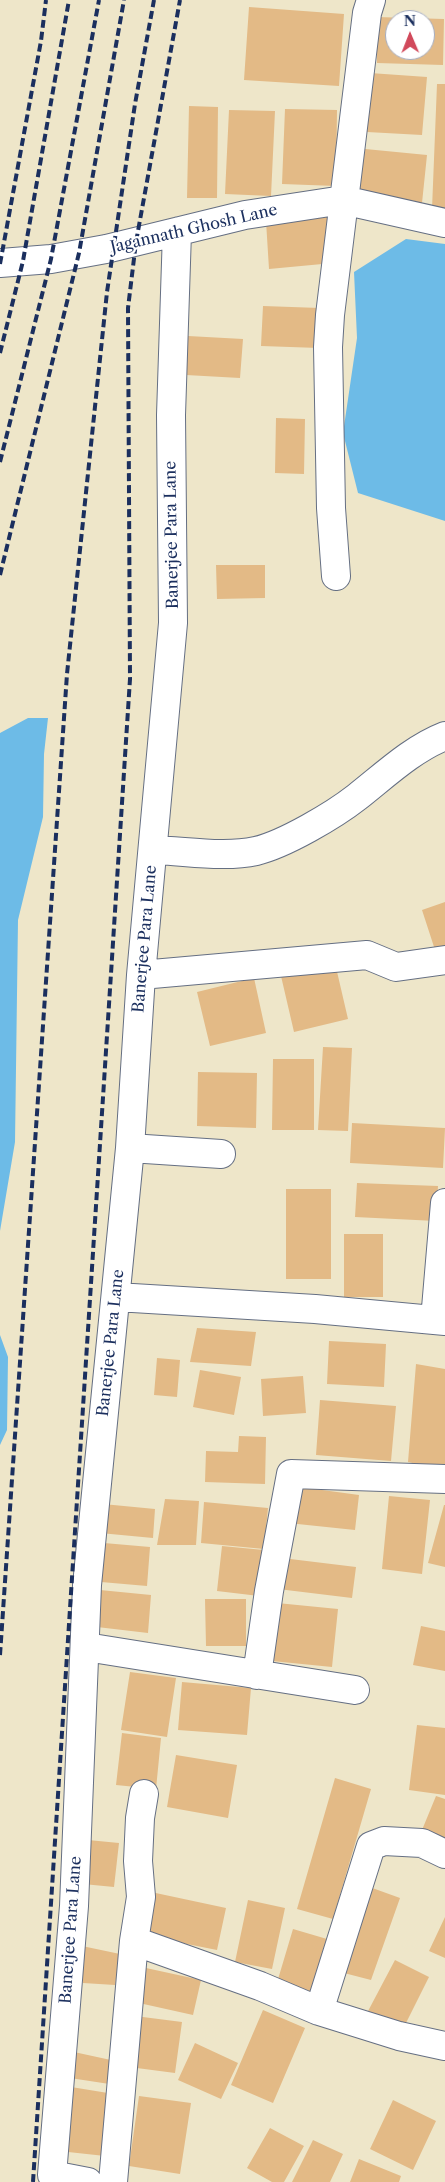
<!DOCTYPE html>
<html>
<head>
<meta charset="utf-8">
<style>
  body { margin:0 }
  #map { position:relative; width:445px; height:2182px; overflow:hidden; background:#eee6c9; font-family:"Libre Caslon Text",serif }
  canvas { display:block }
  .north { position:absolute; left:385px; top:10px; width:50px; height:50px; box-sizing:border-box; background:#fff; border:1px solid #a4acbf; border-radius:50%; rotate:359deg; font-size:14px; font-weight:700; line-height:20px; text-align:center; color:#1b2f5e }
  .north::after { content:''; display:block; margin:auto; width:18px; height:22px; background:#d1495b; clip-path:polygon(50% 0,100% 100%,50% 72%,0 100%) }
</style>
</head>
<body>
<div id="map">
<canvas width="445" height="2182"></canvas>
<div class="north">N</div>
</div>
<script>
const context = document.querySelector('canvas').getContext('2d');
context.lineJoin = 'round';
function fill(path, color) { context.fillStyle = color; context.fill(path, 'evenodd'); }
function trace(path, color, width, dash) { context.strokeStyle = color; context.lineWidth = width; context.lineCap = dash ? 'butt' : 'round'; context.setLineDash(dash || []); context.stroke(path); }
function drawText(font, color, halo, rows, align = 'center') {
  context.font = font + ' "Libre Caslon Text",serif'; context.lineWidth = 4.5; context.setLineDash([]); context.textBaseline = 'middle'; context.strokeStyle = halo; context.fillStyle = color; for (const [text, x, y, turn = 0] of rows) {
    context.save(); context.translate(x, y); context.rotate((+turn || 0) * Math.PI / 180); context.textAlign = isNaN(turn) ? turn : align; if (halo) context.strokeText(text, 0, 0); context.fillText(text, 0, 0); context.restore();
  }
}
fill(new Path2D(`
  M406,239L445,244V521L358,493L343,433L357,338L354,272Z
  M28,718H48L44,754L43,817L18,920L15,1142L0,1231V733Z
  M0,1335L8,1357L7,1430L0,1445Z`), '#6dbbe7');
fill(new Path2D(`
  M249,7L344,14L339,86L244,80Z
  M377,17L444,19L443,65L377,63ZM395,20H425V50H395Z
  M370,73L427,77L422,135L367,132Z
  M437,84H445V210L432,209Z
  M189,106L218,107L217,198H187Z
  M285,109L337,110L336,186L282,184Z
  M229,110L275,111L271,196L225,194Z
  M355,148L427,155L422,203L350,195Z
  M330,216L333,263L269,269L266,221Z
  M263,306L320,308L319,348L261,346Z
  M188,336L243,339L240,378L186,375Z
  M276,418L305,419L304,474L275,473Z
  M216,565H265V598L217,599Z
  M445,902V950L436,953L422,910Z
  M335,963L348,1019L294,1032L281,976Z
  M254,978L266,1033L210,1046L197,992Z
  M323,1047L352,1048L348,1131L318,1130Z
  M273,1059H314V1130H272Z
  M198,1072L257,1073L256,1128L197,1126Z
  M352,1123L445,1128L443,1168L350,1163Z
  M357,1183L438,1186L436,1221L355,1217Z
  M286,1189H331V1279H286Z
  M344,1234H383V1297H344Z
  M197,1328L256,1332L251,1366L190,1362Z
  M329,1341L386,1344L384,1387L327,1384Z
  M157,1358L180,1360L177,1397L154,1395Z
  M416,1364L445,1369V1470L408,1462Z
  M200,1370L241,1377L234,1415L193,1407Z
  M303,1376L306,1413L263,1416L261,1379Z
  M320,1400L396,1406L391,1461L316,1455Z
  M239,1436L266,1437L265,1484L205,1482L206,1451L238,1452Z
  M300,1487L359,1495L355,1530L288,1523Z
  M389,1496L430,1500L422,1574L382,1569Z
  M165,1499L199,1501L196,1545H157Z
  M204,1502L268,1508L264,1549L201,1543Z
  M103,1504L155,1509L153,1538L100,1533Z
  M444,1505H445V1567L428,1563Z
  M104,1543L150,1547L147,1586L101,1582Z
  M222,1546L264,1550L259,1596L217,1591Z
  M282,1558L356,1567L352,1598L278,1589Z
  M100,1590L151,1595L148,1633L97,1627Z
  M205,1599H246V1646H206Z
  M277,1603L338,1609L332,1667L272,1661Z
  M421,1626L445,1631V1671L413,1665Z
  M130,1672L176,1678L167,1737L121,1730Z
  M182,1682L251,1688L247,1735L178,1730Z
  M417,1725L445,1728V1795L409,1790Z
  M122,1733L161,1738L156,1789L116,1785Z
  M176,1755L237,1765L228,1818L167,1807Z
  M335,1778L371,1789L333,1919L297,1909Z
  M436,1796L445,1799V1839L422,1830Z
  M88,1840L119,1843L114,1887L83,1884Z
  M364,1885L400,1898L371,1980L344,1973Z
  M151,1892L226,1908L217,1950L142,1935Z
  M248,1900L285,1908L272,1969L235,1962Z
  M445,1917V1958L429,1951Z
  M293,1929L327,1939L310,1996L276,1986Z
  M82,1946L120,1954L115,1985L83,1983Z
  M395,1960L429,1977L402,2031L367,2013Z
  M146,1968L201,1980L193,2015L139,2003Z
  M263,2010L305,2028L273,2103L231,2085Z
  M135,2016L182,2022L175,2073L129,2067Z
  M195,2043L238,2063L221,2099L178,2080Z
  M74,2052L120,2062L116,2085L70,2078Z
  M65,2086L114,2094L105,2156L59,2151Z
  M139,2096L191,2103L180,2174L129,2166Z
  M393,2100L436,2121L413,2170L370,2149Z
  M270,2128L304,2146L284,2182H272L247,2168Z
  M313,2140L343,2154L330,2182H292Z
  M359,2159L401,2176L399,2182H350Z`), '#e3ba86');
const minor = new Path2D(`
  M0,263L51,259L106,249L245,215L343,200L445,223
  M336,576L331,508L328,347L330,315L367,13L371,0
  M153,850C187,851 224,858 256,851C285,844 334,815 357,797C385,775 412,749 445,736
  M141,975L367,955L396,967L445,960
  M130,1148L221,1154
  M116,1297L315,1309L445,1321
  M435,1320L445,1203
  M86,1647L355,1690
  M257,1675L269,1591L291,1474L445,1479
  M144,1794L140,1818L138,1861L141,1897L134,1941L260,1986L319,2011L399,2036L445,2046
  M319,2011L371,1846L384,1841L422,1843L445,1854
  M88,2182L52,2175L74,1906L87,1585L130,1148L141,975L173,623L171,415L177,232L179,231
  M113,2182L134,1941`);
trace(minor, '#656f83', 30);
trace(minor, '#fff', 28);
trace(new Path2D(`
  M0,264L41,41L46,0
  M0,353L23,261L69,0
  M0,462L51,259L99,0
  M0,575L79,253L124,0
  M0,1655L67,674L107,292L135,104L154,0
  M33,2182L130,679L128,308L136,242L180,0`), '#1b2f5e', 4, [8, 4]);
drawText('16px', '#1b2f5e', '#fff', [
  ["Jagannath Ghosh Lane",194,229,-13],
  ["Banerjee Para Lane",172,535,-91],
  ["Banerjee Para Lane",145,939,-85],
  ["Banerjee Para Lane",111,1343,-84],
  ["Banerjee Para Lane",71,1930,-86]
]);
</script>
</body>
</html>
